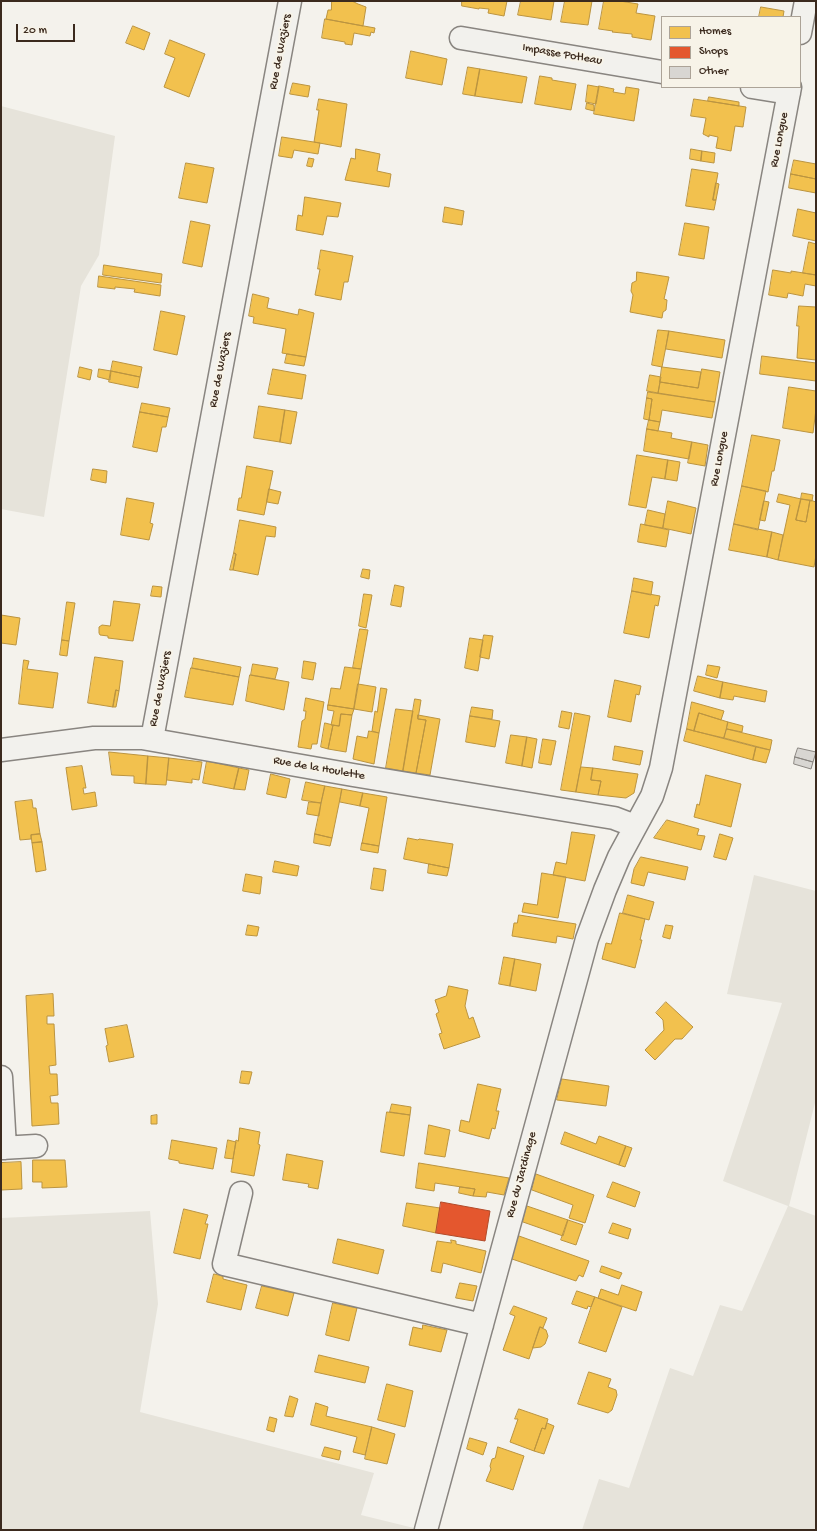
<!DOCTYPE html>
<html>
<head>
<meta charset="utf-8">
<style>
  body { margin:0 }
  #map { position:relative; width:817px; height:1531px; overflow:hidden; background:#f4f2ec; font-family:"Gochi Hand",sans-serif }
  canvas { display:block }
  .frame { position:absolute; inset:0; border:2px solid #3b2a1e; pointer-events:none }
  .legend { position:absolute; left:661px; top:16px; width:140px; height:72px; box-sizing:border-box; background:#f7f3e8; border:1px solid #aca397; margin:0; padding:5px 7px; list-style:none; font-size:12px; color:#3b2a1e }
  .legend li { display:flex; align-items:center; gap:8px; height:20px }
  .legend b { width:20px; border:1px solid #aca397 }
  .scale { position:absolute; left:16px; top:24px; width:59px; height:18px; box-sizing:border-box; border:2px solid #3b2a1e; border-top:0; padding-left:5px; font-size:12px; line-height:14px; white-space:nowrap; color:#3b2a1e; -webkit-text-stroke:3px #f7f3e8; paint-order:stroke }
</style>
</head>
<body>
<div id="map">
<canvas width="817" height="1531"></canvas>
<div class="frame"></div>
<ul class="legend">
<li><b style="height:11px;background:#f2c14e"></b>Homes</li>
<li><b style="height:11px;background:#e4572e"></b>Shops</li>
<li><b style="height:11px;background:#d8d6d2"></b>Other</li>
</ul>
<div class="scale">20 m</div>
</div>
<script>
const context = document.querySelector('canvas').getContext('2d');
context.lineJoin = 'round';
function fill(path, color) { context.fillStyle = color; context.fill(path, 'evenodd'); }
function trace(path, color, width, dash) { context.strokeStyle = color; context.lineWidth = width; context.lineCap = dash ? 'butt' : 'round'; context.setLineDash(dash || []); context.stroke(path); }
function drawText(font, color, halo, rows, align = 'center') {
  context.font = font + ' "Gochi Hand",sans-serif'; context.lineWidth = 4; context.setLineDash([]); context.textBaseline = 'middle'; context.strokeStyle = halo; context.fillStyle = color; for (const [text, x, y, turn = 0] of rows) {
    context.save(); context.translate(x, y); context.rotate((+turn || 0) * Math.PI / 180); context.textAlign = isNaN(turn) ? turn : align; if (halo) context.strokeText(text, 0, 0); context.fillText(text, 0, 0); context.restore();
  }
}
fill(new Path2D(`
  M1,106L115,136L99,255L81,286L44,517L1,509Z
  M754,875L816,891V1099L789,1206L816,1216V1530H582L599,1479L629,1488L670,1368L693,1376L720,1305L742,1311L788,1206L723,1181L782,1003L727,994Z
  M150,1211L158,1304L140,1412L374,1473L361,1515L422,1530H1V1218Z`), '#e6e3da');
const homes = new Path2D(`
  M332,1H352L358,4L366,7L363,26L326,19L328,10H331Z
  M462,1H507L504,16L488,13L489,9L479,8V9L462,6Z
  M521,1H554L551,20L518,15Z
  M565,1H592L588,25L561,22Z
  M604,1H620L638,4L636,13L655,16L651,40L632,37V34L612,32L613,31L599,29Z
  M761,7L784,11L783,17H759Z
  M325,19L375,28L374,33L371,32L370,36L354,33L352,45L345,44V42L322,38Z
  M133,26L150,33L144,50L126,43Z
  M170,40L205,54L189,97L164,87L175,58L165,54Z
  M411,51L447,59L442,85L406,78Z
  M468,67L480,69L475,96L463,94Z
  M480,69L527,77L522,103L475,96Z
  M540,76L552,78V80L576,84L571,110L535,104Z
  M293,83L310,86L308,97L290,94Z
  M588,85L599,87L596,104L586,102Z
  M599,86L614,89L613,92L625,94L626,87L639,89L634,121L594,114Z
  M709,97L739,102V106L708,101Z
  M319,99L347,104L341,147L314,142L319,110H317Z
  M694,99L746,107L743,127L735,126L731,151L716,148L718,137L709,135V137L703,134L706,118L691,116Z
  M587,103L594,105V111L586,109Z
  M282,137L320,143L318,154L294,150L292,158L279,156Z
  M356,149L380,154L377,171L391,174L389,187L345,180L351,158L355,159Z
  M691,149L702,151L701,161L690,159Z
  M702,151L715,153L714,163L701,161Z
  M309,158L314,159L312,167L307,166Z
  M794,160L816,164V179L791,174Z
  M186,163L214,168L207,203L179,198Z
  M692,169L718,173L713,200H716L714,210L686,206Z
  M791,174L816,179V193L789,188Z
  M716,183L719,184L716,200H713Z
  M305,197L341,203L338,217L327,216L323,235L296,230L298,215L302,216Z
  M445,207L464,211L462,225L443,222Z
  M798,209L816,213V241L793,236Z
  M191,221L210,225L202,267L183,263Z
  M685,223L709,227L704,259L679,255Z
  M809,242L816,244V275L803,273Z
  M321,250L353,256L348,282H344L341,300L315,295L320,269H318Z
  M104,265L162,274L161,283L103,275Z
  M773,270L791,273V271L816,275V286L805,284L803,296L788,293L787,298L769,295Z
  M637,272L669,277L664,299L667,300L666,310L663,312L662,318L630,312L633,295L631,291L632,283L636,281Z
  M99,276L161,285L160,296L134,292L135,289L115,287V289L98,287Z
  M253,294L269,298L267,308L298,315L299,309L314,313L306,357L282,353L286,329L253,323L254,317L249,316Z
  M799,306L816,307V360L797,358L799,326H797Z
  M161,311L185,316L177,355L154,350Z
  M658,330L669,331L662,367L652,365Z
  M669,331L725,340L722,358L666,349Z
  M287,354L306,357L304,366L285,363Z
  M762,356L816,363V381L760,374Z
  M113,361L142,367L140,377L111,371Z
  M80,367L92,370L90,380L78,377Z
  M662,367L701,372L698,388L660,382Z
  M99,369L111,371L110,380L98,377Z
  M273,369L306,375L302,399L268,394Z
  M702,369L720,372L715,402L658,393L660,382L698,388Z
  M111,371L140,377L138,388L109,382Z
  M650,375L661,377L658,393L647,391Z
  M789,387L816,391V409L813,433L783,428Z
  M648,392L715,402L712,418L662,410L660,422L649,420L652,399L647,398Z
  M647,398L652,399L649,420L644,419Z
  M142,403L170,408L168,417L140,412Z
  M259,406L285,410L280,442L254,438Z
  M285,410L297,412L291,444L280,442Z
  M140,412L168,417L166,427H162L157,452L133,447Z
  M649,420L660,422L658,431L647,429Z
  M647,429L672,433L671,438L692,442L689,459L644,451Z
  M752,435L780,440L774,471H772L768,492L742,486Z
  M692,442L708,445L705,466L688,463Z
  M637,455L668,460L665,479L652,477L646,508L629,505Z
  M668,460L680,462L677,481L665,479Z
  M247,466L273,471L264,515L237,510L239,498H241Z
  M93,469L107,471L106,483L91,480Z
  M742,486L766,491L758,530L734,524Z
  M269,489L281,492L278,504L267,502Z
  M802,493L813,495L812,501L801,499Z
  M779,494L801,499L796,520L806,522L810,500L816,502V555L814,567L778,560L790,505L777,502Z
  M127,498L154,503L150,523L153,524L149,540L121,535Z
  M801,499L810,500L806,522L796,520Z
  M668,501L696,508L691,534L663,528Z
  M764,501L769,502L765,521L760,520Z
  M648,510L665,514L663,528L645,525Z
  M240,520L276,527L275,537L266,536L258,575L233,570L236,554L234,553Z
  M641,524L669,530L666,547L638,542Z
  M734,524L772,532L767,557L729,550Z
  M772,532L783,535L778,560L767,557Z
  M234,553L236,554L233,570H230Z
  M363,569L370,570L369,579L361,577Z
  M634,578L653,582L651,595L632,591Z
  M395,585L404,587L401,607L391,605Z
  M153,586L162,587L161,597L151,596Z
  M632,591L660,596L658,606L655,605L649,638L624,633Z
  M364,594L372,595L366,628L359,626Z
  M114,601L140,604L133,641L108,638V636L100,635L99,633V627L102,625L110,626Z
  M67,602L75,603L69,641L62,640Z
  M1,615L20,618L16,645L1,643Z
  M360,629L368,630L361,669L353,668Z
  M484,635L493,636L489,659L480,657Z
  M470,638L483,640L478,671L465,668Z
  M62,640L69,641L67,656L60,655Z
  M95,657L123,661L119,691L116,690L113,707L88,703Z
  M194,658L241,667L239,677L192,668Z
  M24,660L29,661L27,669L58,673L53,708L19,704Z
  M304,661L316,663L313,680L302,678Z
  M253,664L278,668L275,679L251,675Z
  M708,665L720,667L717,678L706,675Z
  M345,667L361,669L354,709L328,705L331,688L340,689Z
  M191,668L239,677L233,705L185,697Z
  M250,675L289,682L284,710L246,701Z
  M698,676L723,682L720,698L694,691Z
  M615,680L641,686L639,695L636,694L631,722L608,717Z
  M723,682L767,691L765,702L734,696L733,700L720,698Z
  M358,684L376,687L372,712L354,709Z
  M381,688L387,689L379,733L372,731L375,711L377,712Z
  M116,690L119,691L116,707H113Z
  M306,698L324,702L317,744H312L311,749L298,747L302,721L305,719L306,711H304Z
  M415,699L421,700L418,719L426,720L416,773L403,771Z
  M692,702L724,711L721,720L699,713L694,731L687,729Z
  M328,705L354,709L352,715L341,714L339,726L331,725L334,711L328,710Z
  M472,707L493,710L492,719L470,716Z
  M396,709L413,711L403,771L386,768Z
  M562,711L572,713L569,729L559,727Z
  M575,713L590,716L576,792L561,790Z
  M699,713L728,722L724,738L694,731Z
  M341,714L352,715L346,752L328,749L333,725L339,726Z
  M418,715L440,719L430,775L416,773L426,720L418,719Z
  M470,716L500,721L495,747L466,742Z
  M728,722L743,726L742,732L727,729Z
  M325,723L333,725L328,749L321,747Z
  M687,729L756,747L753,760L684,741Z
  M727,729L772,740L770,750L724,738Z
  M369,731L379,733L374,764L353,759L357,736L367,738Z
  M511,735L527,737L522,766L506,763Z
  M527,737L537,739L532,768L522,766Z
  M543,739L556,741L551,765L539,763Z
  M615,746L643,751L640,765L613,760Z
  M756,747L770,750L766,763L753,760Z
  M109,752L148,756L146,784L134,783V776L112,775Z
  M148,756L169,758L166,785L146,784Z
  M169,758L202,762L199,780L192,779V783L167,780Z
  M207,761L239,768L234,789L203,783Z
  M82,766L86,788H83L84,794L95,792L97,806L72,810L66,768Z
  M581,767L593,768L591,780L601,781L598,795L576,792Z
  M239,768L249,770L245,790L234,789Z
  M593,768L638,774L634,793L626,798L598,795L601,781L591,780Z
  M271,774L290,779L286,798L267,794Z
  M706,775L741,784L731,827L694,817L697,804L699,805Z
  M306,782L325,786L321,803L302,800Z
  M325,786L342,789L332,838L315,834Z
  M342,789L363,793L360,806L340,802Z
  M363,793L387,797L379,846L362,843L369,808L360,806Z
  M32,800L33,808H36L40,834L31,835V839L20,840L15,802Z
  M309,802L321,803L319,816L307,814Z
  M667,820L699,829L697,835L705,836L701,850L654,838Z
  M572,832L595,835L585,881L553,875L556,862L566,864Z
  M40,834L42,842L32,843L31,835Z
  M315,834L332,838L330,846L314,843Z
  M720,834L733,838L726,860L714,857Z
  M408,838L418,840L419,839L453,844L449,868L404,859Z
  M42,842L46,870L36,872L32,843Z
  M362,843L379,846L378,853L361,850Z
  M641,857L688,867L685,880L648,872L644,886L631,883L634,869Z
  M275,861L299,866L297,876L273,872Z
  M429,864L449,868L447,876L428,873Z
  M374,868L386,870L383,891L371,889Z
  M542,873L566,877L558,918L522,912L524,903L537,905Z
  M246,874L262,877L260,894L243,891Z
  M628,895L654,902L649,920L623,913Z
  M620,913L645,919L640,940H642L635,968L602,959L606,943L611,944Z
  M519,915L576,924L573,939L557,936L556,943L512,936L514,923H517Z
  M248,925L259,927L257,936L246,935Z
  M666,925L673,926L670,939L663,937Z
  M504,957L515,959L510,986L499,984Z
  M515,959L541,964L536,991L510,986Z
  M449,986L468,990L465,1006L469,1019L473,1017L480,1037L444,1049L439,1034L442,1033L436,1014L439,1012L435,1000L446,996Z
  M53,994L54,1016H47V1024H54L56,1065L49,1066L50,1074H57L58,1095L50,1096L51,1103H58L59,1124L32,1126L26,996Z
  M666,1002L693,1027L682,1039H675L655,1060L645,1050L664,1030L663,1020L656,1013Z
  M127,1025L134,1057L109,1062L106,1046L108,1045L105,1029Z
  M242,1071L252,1072L249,1084L240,1083Z
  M562,1079L609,1086L606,1106L557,1100Z
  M478,1084L501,1089L496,1111H499L495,1129L492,1128L489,1139L459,1131L461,1120L469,1122Z
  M392,1104L411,1107L410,1115L390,1112Z
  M387,1112L410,1115L404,1156L381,1152Z
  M157,1115V1124H151V1116Z
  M429,1125L450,1130L445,1157L425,1154Z
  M240,1128L260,1132L258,1144L260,1145L254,1176L231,1172L236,1140L238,1141Z
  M565,1132L596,1144L599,1136L626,1146L619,1165L561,1144Z
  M172,1140L217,1148L213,1169L179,1163V1161L169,1159Z
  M228,1140L236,1142L233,1159L225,1158Z
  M626,1146L632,1148L625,1167L619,1165Z
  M287,1154L323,1161L318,1189L308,1187L309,1184L283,1180Z
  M33,1160H65L67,1187L42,1188V1182H33Z
  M21,1162L22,1189L1,1190V1163Z
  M419,1163L509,1178L504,1195L487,1192L486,1197L473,1196L475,1189L435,1183L434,1191L416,1188Z
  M536,1174L594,1195L585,1223L569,1218L573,1205L532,1190Z
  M613,1182L640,1192L635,1207L607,1197Z
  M460,1187L475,1189L473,1196L459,1193Z
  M407,1203L440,1208L436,1233L403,1226Z
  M527,1206L568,1220L563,1236L523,1222Z
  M184,1209L208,1215L205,1224H208L200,1259L174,1253Z
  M568,1220L583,1225L576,1245L561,1240Z
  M613,1223L631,1229L628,1239L609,1233Z
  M519,1236L589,1261L583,1277L579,1275L576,1281L512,1259Z
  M338,1239L384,1250L378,1274L333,1263Z
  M451,1240L456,1241V1244L486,1251L481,1273L443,1263L441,1273L431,1271L437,1241L451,1243Z
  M602,1266L622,1273L619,1279L600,1272Z
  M214,1274L223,1276V1279L247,1285L241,1310L207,1302Z
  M460,1283L477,1286L473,1301L456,1298Z
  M622,1285L642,1292L636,1311L598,1298L601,1289L618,1295Z
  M262,1286L294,1293L288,1316L256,1308Z
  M577,1291L595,1297L591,1307L588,1306L587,1309L572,1304Z
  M595,1297L622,1307L606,1352L579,1343Z
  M333,1303L357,1308L349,1341L326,1335Z
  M514,1306L547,1318L543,1328L540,1327L529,1359L503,1350L515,1316L510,1314Z
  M423,1325L447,1330L441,1352L409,1345L413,1327L422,1329Z
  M540,1327L546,1330L548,1336L545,1344L541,1347L533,1348Z
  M319,1355L369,1367L365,1383L315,1372Z
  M589,1372L611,1379L608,1387L616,1390L617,1395L612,1410L608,1413L578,1404Z
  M387,1384L413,1391L405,1427L378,1420Z
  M290,1396L298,1399L293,1417L285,1416Z
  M316,1403L328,1407L326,1416L372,1427L365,1455L353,1452L357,1437L311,1425Z
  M519,1409L548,1419L545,1429L542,1428L534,1451L510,1442L518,1419H515Z
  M270,1417L277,1419L274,1432L267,1430Z
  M547,1423L554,1426L544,1454L534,1451L542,1428L545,1429Z
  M372,1427L395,1434L387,1464L365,1459Z
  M470,1438L487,1443L483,1455L467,1449Z
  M325,1447L341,1451L339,1460L322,1456Z
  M498,1447L524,1456L513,1490L486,1481L491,1469L490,1466L492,1459L495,1458Z`);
fill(homes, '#f2c14e');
trace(homes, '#bb9440', 1);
const shops = new Path2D(`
  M441,1202L490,1211L485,1241L436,1233Z`);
fill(shops, '#e4572e');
trace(shops, '#b14a29', 1);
const building = new Path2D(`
  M798,748L816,752L813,762L795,757Z
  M795,757L813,762L811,769L794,764Z`);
fill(building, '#d8d6d2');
trace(building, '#898580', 1);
const minor = new Path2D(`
  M800,33L806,1
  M461,38L662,72
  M752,87L789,93
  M152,739L290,1
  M1,750L94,738H142L353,775L614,818L635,826
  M1,1077L5,1148
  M1,1148L36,1146
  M241,1193L224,1264L482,1325
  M426,1530L587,939L605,890L619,857L652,796L661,768L790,87`);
trace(minor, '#898580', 25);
trace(minor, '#f2f1ed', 22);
drawText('12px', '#3b2a1e', '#f7f3e8', [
  ["Rue de Waziers",281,52,-79],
  ["Impasse Potleau",562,55,10],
  ["Rue Longue",780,140,-79],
  ["Rue de Waziers",221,370,-79],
  ["Rue Longue",720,459,-79],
  ["Rue de Waziers",161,689,-79],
  ["Rue de la Houlette",319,769,10],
  ["Rue du Jardinage",522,1175,-75]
]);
</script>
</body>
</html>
